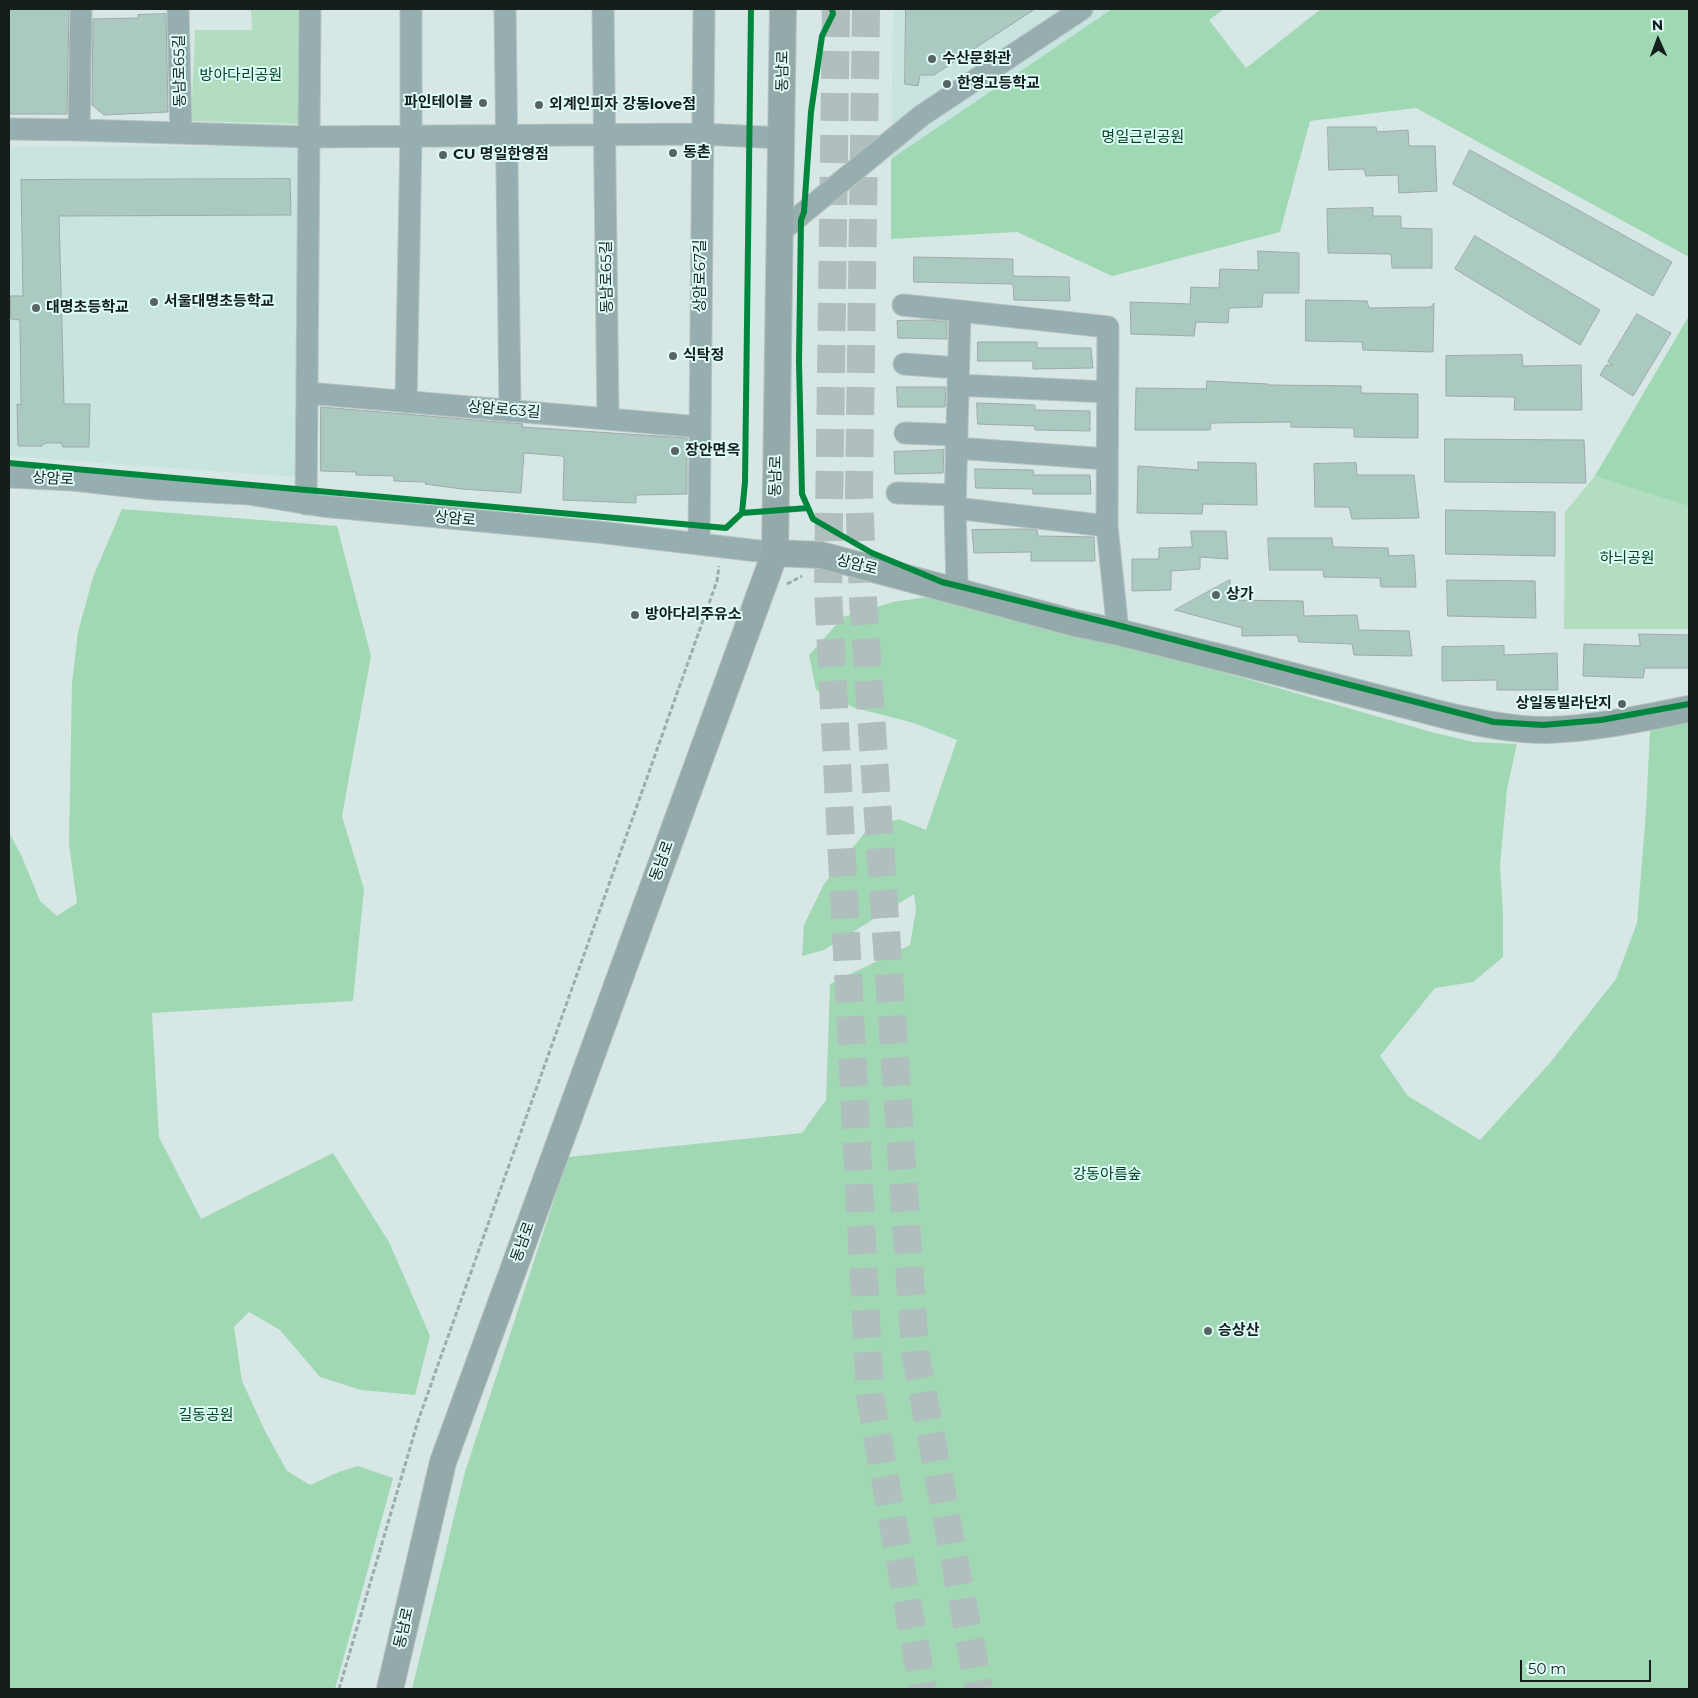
<!DOCTYPE html>
<html>
<head>
<meta charset="utf-8">
<style>
  body { margin:0 }
  #map { position:relative; width:1698px; height:1698px; overflow:hidden; background:#d7e7e5; font-family:Montserrat,sans-serif }
  canvas { display:block }
  .frame { position:absolute; inset:0; border:10px solid #141e1d; pointer-events:none }
  .north { position:absolute; left:1633px; top:15px; width:50px; height:50px; -webkit-text-stroke:4px #defbf7; paint-order:stroke; rotate:358deg; font-size:14px; font-weight:700; line-height:20px; text-align:center; color:#141e1d }
  .north::after { content:''; display:block; margin:auto; width:18px; height:22px; background:#141e1d; clip-path:polygon(50% 0,100% 100%,50% 72%,0 100%) }
  .scale { position:absolute; left:1520px; top:1660px; width:131px; height:22px; box-sizing:border-box; border:2px solid #141e1d; border-top:0; padding-left:6px; font-size:15px; line-height:18px; white-space:nowrap; color:#141e1d; -webkit-text-stroke:4px #defbf7; paint-order:stroke }
</style>
</head>
<body>
<div id="map">
<canvas width="1698" height="1698"></canvas>
<div class="frame"></div>
<div class="north">N</div>
<div class="scale">50 m</div>
</div>
<script>
const context = document.querySelector('canvas').getContext('2d');
context.lineJoin = 'round';
function fill(path, color) { context.fillStyle = color; context.fill(path, 'evenodd'); }
function trace(path, color, width, dash) { context.strokeStyle = color; context.lineWidth = width; context.lineCap = dash ? 'butt' : 'round'; context.setLineDash(dash || []); context.stroke(path); }
function drawText(font, color, halo, rows, align = 'center') {
  context.font = font + ' Montserrat,"Noto Sans KR",sans-serif'; context.lineWidth = 4; context.setLineDash([]); context.textBaseline = 'middle'; context.strokeStyle = halo; context.fillStyle = color; for (const [text, x, y, turn = 0] of rows) {
    context.save(); context.translate(x, y); context.rotate((+turn || 0) * Math.PI / 180); context.textAlign = isNaN(turn) ? turn : align; if (halo) context.strokeText(text, 0, 0); context.fillText(text, 0, 0); context.restore();
  }
}
fill(new Path2D(`
  M893,9H1112L891,159Z
  M304,146L295,477L9,456V147Z`), '#c7e4e0');
fill(new Path2D(`
  M251,9H299L303,124L191,121L195,30H252Z
  M1689,316V629H1564L1565,512L1595,476Z`), '#b2ddc1');
fill(new Path2D(`
  M1112,9H1224L1209,20L1246,68L1321,9H1689V257L1416,108L1310,121L1280,232L1112,276L1017,232L891,239V159Z
  M1689,316V506L1595,476Z
  M122,509L337,526L371,656L342,816L364,889L353,1001L152,1013L159,1137L201,1219L333,1153L389,1242L430,1336L415,1395L361,1390L320,1377L280,1330L249,1312L234,1327L242,1381L265,1431L287,1471L310,1485L339,1472L358,1466L393,1478L335,1689H9V832L22,857L40,901L57,916L77,903L69,844L72,684L78,632L93,577Z
  M935,596L1076,630L1435,733L1474,742L1517,744L1507,789L1500,866L1503,913V957L1473,982L1435,988L1380,1056L1408,1096L1480,1140L1549,1064L1616,979L1637,923L1646,812L1650,731L1689,722V1689H412L465,1472L568,1157L802,1133L826,1100L830,984L910,945L916,910L914,894L824,950L802,956L804,925L824,884L866,831L899,819L926,830L957,740L914,723L855,708L816,690L809,655L843,617L893,602Z`), '#a0d8b4');
const building = new Path2D(`
  M9,9H69L67,114H9Z
  M906,9H1035L934,75H920L918,86L905,84Z
  M166,14L168,112L104,115L92,105L93,19L138,18V15Z
  M1328,127H1376L1377,132L1408,130L1409,146H1435L1437,191L1399,193L1398,175L1366,176L1364,169L1329,170Z
  M1470,150L1672,262L1653,296L1453,184Z
  M290,179L291,215L59,216L64,404H90L89,447H63L61,443H45L42,446H18L17,404L21,405L20,320L11,319L10,296H23L21,180Z
  M1373,208V216H1401V228L1432,229V268H1392L1391,254L1328,253L1327,209Z
  M1475,236L1600,310L1580,345L1455,269Z
  M1258,251L1299,253V293H1263L1262,307L1229,308L1228,323L1196,322L1194,336L1131,334L1130,302L1190,304L1191,287L1219,288L1220,269L1258,270Z
  M914,257L1013,259V276L1069,277L1070,301L1014,300L1013,284L914,282Z
  M1306,300L1367,301L1369,308L1431,307L1434,303L1433,352L1363,350L1362,342L1306,341Z
  M1637,314L1671,333L1633,396L1600,375L1606,365H1613L1608,362Z
  M930,320L947,322V339L898,338L897,321Z
  M978,342H1037V348H1091L1093,368L1033,369V361H978Z
  M1522,355L1523,366L1581,365L1582,410H1514L1515,397L1446,396V356Z
  M1207,381L1268,384V385L1361,386V393L1418,394V438L1354,437V428L1291,427V422L1211,423L1210,430H1135L1136,388L1206,389Z
  M897,387H946L945,407H898Z
  M977,403L1035,405V410L1090,411V431L1035,430V426L978,424Z
  M321,407L523,424L522,427L687,438V494L636,495V503L563,500L564,458L562,456L524,453L521,493L462,489L425,484L426,482L394,481V476L356,475V472L321,471Z
  M1445,439L1584,440L1586,483L1445,482Z
  M944,450L943,473L895,474L894,452Z
  M1198,462L1256,463L1257,505L1203,504L1202,514L1137,513L1138,466L1198,470Z
  M1356,463L1357,475H1414L1419,518L1352,519L1349,507H1315L1314,464Z
  M975,469L1033,470L1034,475H1090L1091,494H1033V489L976,488Z
  M1446,510L1555,512V556L1446,554Z
  M1028,529L1037,530L1038,536L1094,537L1095,561H1031V552L974,553L972,530Z
  M1191,531H1226L1228,559L1200,557V569L1171,571V590L1132,591V559H1159V548L1192,547Z
  M1268,538H1332L1333,547L1388,548L1389,556L1414,555L1416,587H1381L1380,578L1324,577L1323,570H1270Z
  M1230,580V600L1303,601L1304,616L1357,615L1359,630L1409,631L1412,656L1354,655L1352,644L1299,642L1297,635L1242,636V628L1175,610Z
  M1447,580L1535,581L1536,618L1448,616Z
  M1639,634L1689,635V668H1645L1643,678L1583,676L1584,644L1640,646Z
  M1504,646V655L1557,653L1558,690H1497V680L1442,681V647Z`);
fill(building, '#aac9c1');
trace(building, '#9eaaa7', 1);
trace(new Path2D(`
  M836,9L828,591L870,1396L923,1689
  M866,9L859,491L863,599L915,1352L979,1689`), '#b0bfbd', 28, [28, 14]);
const minor = new Path2D(`
  M178,9L181,133
  M505,9L510,411
  M603,9L608,419
  M9,129L79,130L309,137L703,134L782,138
  M79,130L81,9
  M780,232L921,116L1082,9
  M903,305L960,311
  M904,364L958,368
  M958,385L1107,392
  M307,393L700,427
  M406,402L411,136V9
  M905,433L956,435
  M956,448L1107,459
  M9,477L73,480L154,489L249,494L322,506L598,532L775,553
  M897,493L955,495
  M306,504L310,9
  M955,508L957,586
  M1107,526L955,508L960,311L1108,327L1107,526L1118,632
  M699,543L704,9`);
const major = new Path2D(`
  M775,553L821,555L1075,623L1118,632L1235,661L1448,716C1480,723 1512,730 1546,730C1594,729 1642,718 1689,709
  M390,1689L443,1462L775,553L783,9`);
trace(minor, '#b6c1c0', 23);
trace(major, '#b6c1c0', 28);
trace(new Path2D(`
  M787,584L802,576
  M339,1689L418,1421L717,581L719,566`), '#9aacad', 3, [5, 2.5]);
trace(minor, '#96aeaf', 21);
trace(major, '#93a9aa', 26);
trace(new Path2D(`
  M832,9L833,14L822,36L811,112L804,212L801,220L799,361L802,494L813,519L872,553L942,582L1117,625L1494,722L1543,725L1601,720L1689,704
  M9,463L726,528L742,513L808,508
  M742,513L745,482L751,9`), '#00873e', 6);
for (const [x, y, r, color] of [
  [932,59,5,"#586463"],
  [947,84,5,"#586463"],
  [483,103,5,"#586463"],
  [539,105,5,"#586463"],
  [673,153,5,"#586463"],
  [443,155,5,"#586463"],
  [154,302,5,"#586463"],
  [36,308,5,"#586463"],
  [673,356,5,"#586463"],
  [675,451,5,"#586463"],
  [1216,595,5,"#586463"],
  [635,615,5,"#586463"],
  [1622,704,5,"#586463"],
  [1208,1331,5,"#586463"]
]) { const dot = new Path2D(); dot.arc(x, y, r, 0, 2 * Math.PI); context.fillStyle = color; context.fill(dot); trace(dot, '#defbf7', 2); }
drawText('bold 15px', '#141e1d', '#defbf7', [
  ["수산문화관",942,59],
  ["한영고등학교",957,84],
  ["파인테이블",473,103,"right"],
  ["외계인피자 강동love점",549,105],
  ["동촌",683,153],
  ["CU 명일한영점",453,155],
  ["서울대명초등학교",164,302],
  ["대명초등학교",46,308],
  ["식탁정",683,356],
  ["장안면옥",685,451],
  ["상가",1226,595],
  ["방아다리주유소",645,615],
  ["상일동빌라단지",1612,704,"right"],
  ["승상산",1218,1331]
], 'left');
drawText('15px', '#141e1d', '#defbf7', [
  ["동남로65길",180,71,-91],
  ["동남로",783,71,-89],
  ["상암로67길",701,276,-90],
  ["동남로65길",607,277,-91],
  ["상암로63길",504,410,5],
  ["동남로",776,476,-89],
  ["상암로",53,479,3],
  ["상암로",455,519,5],
  ["상암로",857,565,14],
  ["동남로",662,861,-70],
  ["동남로",523,1242,-70],
  ["동남로",404,1628,-77]
]);
drawText('15px', '#00461e', '#defbf7', [
  ["방아다리공원",241,76],
  ["명일근린공원",1143,138],
  ["하늬공원",1627,559],
  ["강동아름숲",1107,1175],
  ["길동공원",206,1416]
]);
</script>
</body>
</html>
